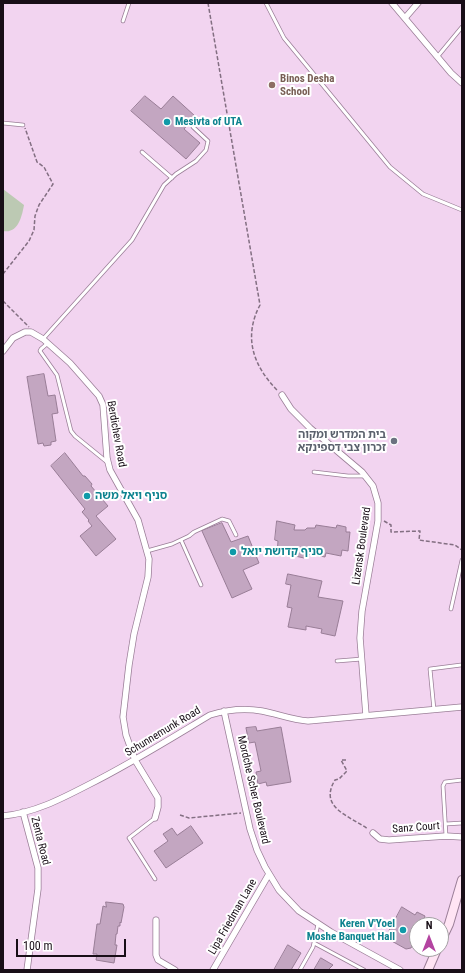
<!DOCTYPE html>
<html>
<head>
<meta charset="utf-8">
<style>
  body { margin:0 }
  #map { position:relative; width:465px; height:973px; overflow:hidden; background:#f2d4f0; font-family:"Roboto Condensed",sans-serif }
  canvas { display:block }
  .frame { position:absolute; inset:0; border:4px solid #180e17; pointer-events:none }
  .north { position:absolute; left:409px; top:917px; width:40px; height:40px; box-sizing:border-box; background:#fff; border:1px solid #a39fa2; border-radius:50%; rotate:0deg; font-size:11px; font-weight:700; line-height:16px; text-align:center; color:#180e17 }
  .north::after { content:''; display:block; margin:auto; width:14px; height:18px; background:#b444a1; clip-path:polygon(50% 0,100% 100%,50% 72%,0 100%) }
  .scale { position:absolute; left:16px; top:939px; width:110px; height:18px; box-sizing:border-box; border:2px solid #180e17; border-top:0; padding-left:5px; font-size:12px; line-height:14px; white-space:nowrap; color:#180e17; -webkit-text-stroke:3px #fff; paint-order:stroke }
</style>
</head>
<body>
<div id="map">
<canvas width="465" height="973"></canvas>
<div class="frame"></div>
<div class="north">N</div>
<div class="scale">100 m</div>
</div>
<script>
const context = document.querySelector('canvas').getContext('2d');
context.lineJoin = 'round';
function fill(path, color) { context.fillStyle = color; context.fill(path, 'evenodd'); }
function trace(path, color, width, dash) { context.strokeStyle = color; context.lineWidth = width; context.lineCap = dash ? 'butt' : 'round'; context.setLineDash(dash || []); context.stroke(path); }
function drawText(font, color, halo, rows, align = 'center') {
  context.font = font + ' "Roboto Condensed","Noto Sans Hebrew",sans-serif'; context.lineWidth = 4; context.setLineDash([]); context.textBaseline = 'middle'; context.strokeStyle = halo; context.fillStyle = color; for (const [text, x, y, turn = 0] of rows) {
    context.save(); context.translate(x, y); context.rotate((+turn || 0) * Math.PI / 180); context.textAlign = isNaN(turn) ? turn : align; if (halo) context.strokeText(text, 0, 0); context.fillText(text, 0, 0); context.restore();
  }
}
fill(new Path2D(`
  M3,189L24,205C22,216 18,234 3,231Z`), '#bcc9b3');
const building = new Path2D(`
  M145,96L161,109L173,96L195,116L184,129L200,143L186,159L131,111Z
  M44,374L48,396L55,395L58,413L52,414L56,441L51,442V445L44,446L43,443L38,444L27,377Z
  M65,453L83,476H85L92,484L91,486L108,506L96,516L116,539L96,556L80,536L92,526L88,521L89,520L82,512L85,509L51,466Z
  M277,521L295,525L294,530H305L307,528H315L316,525L336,528L337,525L346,527V532H350L348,551L342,550L341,556L326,553L325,557L304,553V558L295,556L296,554H277L278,541L275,540Z
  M222,523L231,542L248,536L259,563L243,570L252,589L232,598L202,531Z
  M288,574L322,581L318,597L343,601L335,636L321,633L322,629L306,626V630L288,627L292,608L287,607L291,585L286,584Z
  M256,727L257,731L281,727L291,782L267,786L266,782L258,784L256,772L261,771L255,742L249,743L246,728Z
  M191,826L203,843L166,868L154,851L168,841L163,834L172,828L177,835Z
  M106,902L123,904L124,907L121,923L120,922V926H118L117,934H116L115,945H117L114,963L96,960L97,954H93L97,924H100L103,906L106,907Z
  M402,907L415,915L417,912L425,916L424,919L425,925H417V937L411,948L406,949L388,939L387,935Z
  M288,945L301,953L291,970H274Z
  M321,958L333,965L328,970H314Z`);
fill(building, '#c3a6c1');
trace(building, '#987d96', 1);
const lane = new Path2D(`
  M266,3L284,38L390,167L423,194L462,210
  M123,21L129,3
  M438,56L462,27
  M3,123L23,125
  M142,152L172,178
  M43,339L132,240L164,185L176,174L196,161L206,150L208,141L193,127
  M48,343L41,349L40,351L57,375L71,431L75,436L107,462
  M314,472L348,476H365
  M181,540L201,585
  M147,551L172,544L189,536L194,532L222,519L229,521L236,535
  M451,609L462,560
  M337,661L362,659
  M434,710L430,669L461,665
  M155,818L129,838L155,879
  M446,824L462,823
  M446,836L443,786L445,782L462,780
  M314,943L364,970
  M300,970L313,947L318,924`);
const street = new Path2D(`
  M392,3L451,73L462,83
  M405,18L418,3
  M3,351L13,338L25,332H31L43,339L70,363L99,396L103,405L107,458L110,470L138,520L149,559L148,577L134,634L129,665L123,717L126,735L135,760L158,798V807L155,818
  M282,395L291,409L310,428L362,472L373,486L378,503V521L362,611L360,638L366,715
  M224,711L250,829L257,850L265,867L279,890L299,911L331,932L400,970
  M23,812L38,868V889L27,970
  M3,816C34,813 61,799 88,785C130,764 170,739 210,715C226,710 245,708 262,711C278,714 292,720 308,721L462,707
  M373,833L380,839L389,840L446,836L462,837
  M156,920V955L158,960L175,970
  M213,970L269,874`);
const secondary = new Path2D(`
  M441,941L449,924L462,880
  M428,970L437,949`);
trace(lane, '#9a7e97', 4.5);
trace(street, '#9a7e97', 7);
trace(secondary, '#9a7e97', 10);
trace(new Path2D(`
  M208,3L260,305C243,337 253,366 278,391
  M3,274L29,241L34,230L35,216L39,205L53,184L44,167L37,162L25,128
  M3,301L29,327
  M384,521L391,525V532L420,531L419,540L455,545L462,550
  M346,760H341L347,771L339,779L335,780C318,808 350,816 368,829
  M180,815L189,818L241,813`), '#836f82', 1.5, [4, 2]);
trace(lane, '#fff', 3);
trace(street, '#fff', 5.5);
trace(secondary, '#ffe4f4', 8);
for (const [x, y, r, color] of [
  [272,85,4,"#8d6e63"],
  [167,122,4,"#0f9aa8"],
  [394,441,4,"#6b7280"],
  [87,496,4,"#0f9aa8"],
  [233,552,4,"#0f9aa8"],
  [403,930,4,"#0f9aa8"]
]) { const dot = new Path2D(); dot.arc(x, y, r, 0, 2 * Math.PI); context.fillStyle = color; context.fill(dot); trace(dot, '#fff', 1.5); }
drawText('bold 11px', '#785e54', '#fff', [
  ["Binos Desha",280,79],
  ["School",280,92]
], 'left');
drawText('bold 11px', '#0d838f', '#fff', [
  ["Mesivta of UTA",175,122],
  ["סניף ויאל משה",95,496],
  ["סניף קדושת יואל",241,552],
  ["Keren V'Yoel",395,924,"right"],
  ["Moshe Banquet Hall",395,937,"right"]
], 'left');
drawText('11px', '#180e17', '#fff', [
  ["Berdichev Road",116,434,80],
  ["Lizensk Boulevard",362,546,-82],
  ["Schunnemunk Road",163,732,-31],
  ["Mordche Scher Boulevard",253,790,77],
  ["Sanz Court",416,828,-4],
  ["Zenta Road",40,841,76],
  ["Lipa Friedman Lane",233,917,-60]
]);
drawText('bold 11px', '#5b616d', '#fff', [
  ["בית המדרש ומקוה",386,435],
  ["זכרון צבי דספינקא",386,448]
], 'right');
</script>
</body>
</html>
